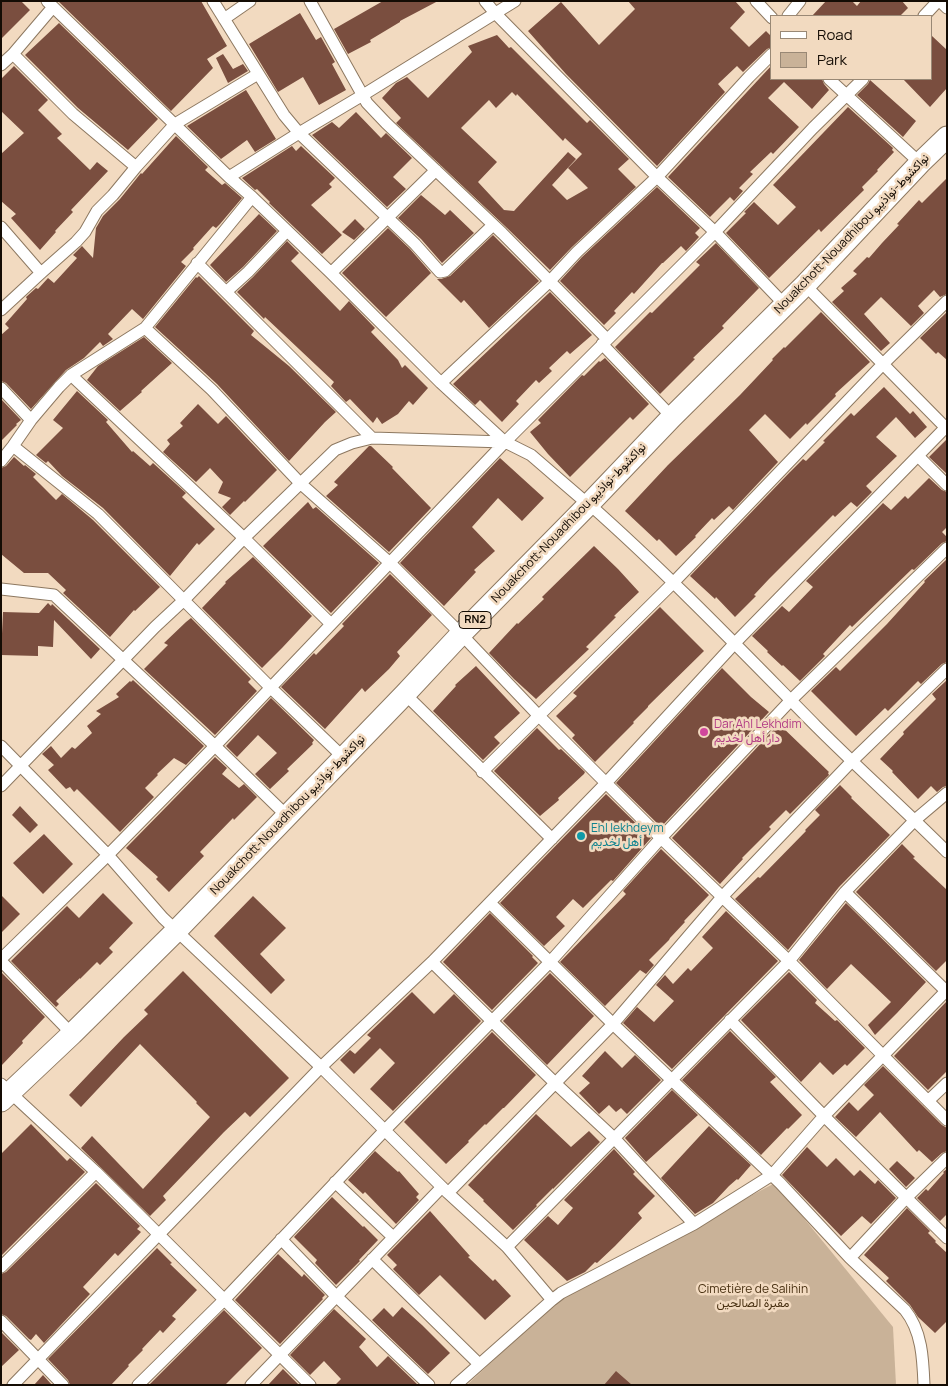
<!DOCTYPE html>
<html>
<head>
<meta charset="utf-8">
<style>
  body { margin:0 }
  #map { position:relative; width:948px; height:1386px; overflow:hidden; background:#f2dac0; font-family:Manrope,sans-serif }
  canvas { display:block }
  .frame { position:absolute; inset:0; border:2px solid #140c04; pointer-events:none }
  .legend { position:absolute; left:770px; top:15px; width:162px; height:65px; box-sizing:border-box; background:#f2dac0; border:1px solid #998875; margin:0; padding:6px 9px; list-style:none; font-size:15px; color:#140c04 }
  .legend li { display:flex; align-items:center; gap:10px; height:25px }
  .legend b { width:25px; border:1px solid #998875 }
</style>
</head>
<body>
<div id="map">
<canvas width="948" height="1386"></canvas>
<div class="frame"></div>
<ul class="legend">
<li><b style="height:6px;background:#fff"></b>Road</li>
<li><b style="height:14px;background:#c9b298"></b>Park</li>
</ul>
</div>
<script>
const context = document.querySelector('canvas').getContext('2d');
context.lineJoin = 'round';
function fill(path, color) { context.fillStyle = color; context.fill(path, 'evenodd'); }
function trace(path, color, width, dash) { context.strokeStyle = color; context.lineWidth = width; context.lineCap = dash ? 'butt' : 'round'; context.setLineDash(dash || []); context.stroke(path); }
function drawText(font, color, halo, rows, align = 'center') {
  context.font = font + ' Manrope,Vazirmatn,sans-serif'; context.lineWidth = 5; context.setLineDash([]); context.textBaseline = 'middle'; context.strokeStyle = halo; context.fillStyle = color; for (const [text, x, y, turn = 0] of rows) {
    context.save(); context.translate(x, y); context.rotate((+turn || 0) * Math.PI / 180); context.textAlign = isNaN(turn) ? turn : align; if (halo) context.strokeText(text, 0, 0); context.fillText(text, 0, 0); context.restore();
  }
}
fill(new Path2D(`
  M775,1183L893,1327L896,1385H467L564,1294Z`), '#c9b298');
fill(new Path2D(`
  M1,1H21L30,10L1,39Z
  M58,1H201L227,46L207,59L213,68L171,111Z
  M383,1H438L400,21V22L370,40L371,42L348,54L334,29Z
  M628,1H735L745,12L730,28L749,47L766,31L772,37V47L767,49L743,72L737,66L718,84L725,92L657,166L566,74L528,31L561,2L599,45L635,9Z
  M826,1H852L857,6L861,1H902L908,8L900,16H812Z
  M300,13L316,40L321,37L335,62L332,64L346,90L319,105L303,77L278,92L249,44Z
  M59,23L158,119L128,150L78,108L25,55Z
  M497,35L509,48L511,47L587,123L590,120L629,159L618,169L636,187L572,247L550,270L507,228L396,123L401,118L382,98L396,83L407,77L428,98L472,52L468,46ZM512,92L516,96L517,94L563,141L565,138L582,154L568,168L588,188L567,200L552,185L576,159L568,152L514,211L504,210L478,182L497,162L461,128L489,100L496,108Z
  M932,36L947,50V88L930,107L903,79H932Z
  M223,54L233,69L243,64L248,71L228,83L216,58Z
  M772,65V79H822L824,84L829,90L812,109L784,82L768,98L799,127L773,154L771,152L750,172L753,174L739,188L743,191L734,201L730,197L710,217L668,177Z
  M14,66L48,100L38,110L62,134L57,138L90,170L97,162L108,171L71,210L73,212L55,231L56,232L40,250L11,218L16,214L1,201V154L24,133L1,111V79Z
  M870,80L916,121L903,137L857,95L868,84Z
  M246,90L276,139L255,152L247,140L221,159L187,126Z
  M848,107L893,148L892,150L894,152L877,170L878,171L862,187L864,190L821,232L819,229L769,278L726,233L746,213L744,212L754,202L778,225L796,207L773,185Z
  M356,112L381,138L386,133L412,158L393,177L406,189L387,207L312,135L332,122L339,128Z
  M176,136L208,167L205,170L222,185L225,183L242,198L220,224L216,228L213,226L211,228L193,248L194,249L181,262L186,266L143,319L132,309L108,334L113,339L103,346L100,342L84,358L66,370L31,409L6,383L1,381V335L9,328L5,324L27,299L26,297L36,288L38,289L48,278L54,283L77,258L73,255L82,246L93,258L96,228L103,216L120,199L141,173L142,174Z
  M292,146L296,151L301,146L335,178L329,184L332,187L311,205L342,235L322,254L269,203L270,202L257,189L255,190L242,178Z
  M947,178V294L940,297L934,290L918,306L924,313L911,326L881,297L864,314L890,343L881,351L832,302L844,291L841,288L857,274L853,271L867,257L869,258L882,243L899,225L897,224L919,200L922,203Z
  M657,187L700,228L695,233L699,237L686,251L681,246L663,263H662L634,294L632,292L614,311L616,313L604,325L560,281L582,257Z
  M421,195L445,215L450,210L474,233L442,263L421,239L398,218Z
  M259,214L277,231L243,267L226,282L210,265Z
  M355,219L365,229L354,240L342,232Z
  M388,228L410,249L431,273L386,317L342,273Z
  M493,235L539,281L489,328L464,300L461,303L437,279H441L450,276Z
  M287,241L299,253L291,261L340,311L349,301L375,328L371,332L398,360L402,368L405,365L428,388L413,405L409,401L398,414L382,424L377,417L373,423L350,399L346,402L331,386L334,382L265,317L264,319L237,292L253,277Z
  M716,243L759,288L722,326L724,328L693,358L695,359L660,394L615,347L650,312L652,313L700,265L696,262Z
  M199,276L254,331L251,335L289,366L336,412L325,422L289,461L217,384L155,327L196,277L197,278Z
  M550,292L592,335L570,354L567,351L549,368L552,371L539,383L536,380L516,401L519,404L502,422L480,400L475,405L453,384Z
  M821,312L870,362L835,394L836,396L807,425L806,423L790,439L765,414L749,430L778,462L733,510L729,506L714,520L712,518L695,536L696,537L676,556L659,539L657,541L625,511L668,465L740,395L773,360L772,359L784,347L785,348Z
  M947,312V360L938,352L936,354L920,338Z
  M144,337L172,363L141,391L142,392L120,411L87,380L98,366Z
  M605,358L649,404L633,420L630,417L570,477L548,454L530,432L541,423L538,420L582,375L584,376L599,361L600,362Z
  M884,387L910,414L913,411L927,427L915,438L896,417L876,437L897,456L866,486L872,492L857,507L851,502L835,517L833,515L769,579L754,595L756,596L735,617L716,597L715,599L690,576L790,472L803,459L806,461L825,442L823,441L851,413L854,416Z
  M77,391L108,420L106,422L132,452L133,451L150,466L153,463L186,493L182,497L215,529L199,545L197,543L170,576L103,508L62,476L48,461L46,463L36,455L63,428L53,420Z
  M1,399L21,420L16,424L17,425L1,441Z
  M198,404L218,424L226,416L277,470L245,502L244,501L230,515L222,507L231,498L218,493L223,482L210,468L196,482L163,452L170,444L167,440L183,426L180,423Z
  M947,439V474L929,457Z
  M369,446H371L393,467L392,468L431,508L389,552L326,496L338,485L334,482Z
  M14,457L24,466L25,465L36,474L33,477L56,500L62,494L93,520L160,587L135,611L134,610L110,637L63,593L66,590L48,573H24L1,554V468L6,466Z
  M500,458L544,498L522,521L498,498L472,527L495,551L474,570L476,572L444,606L400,563Z
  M929,478L942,490L947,492V527L942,532L947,537V541L942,543L914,570L912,569L852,627L850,625L823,654L825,656L800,681L783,665L782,666L767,652L768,651L752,636L782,606L789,612L813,587L806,581L883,503L891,510L905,496L908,499Z
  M308,502L313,509L316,507L379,563L331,613L263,546Z
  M594,546L618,569L639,592L614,616L616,617L586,647L589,649L536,699L514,679L489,653L517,623L518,624L544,599L542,597Z
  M253,557L312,616L282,648L262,668L202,608L226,583L225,582Z
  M947,559V662L942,664L921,684L918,681L888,711L885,708L856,736L811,691L836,667L840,671L887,624L925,582L924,581Z
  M390,574L432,615L397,652L400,656L389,669L365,692L362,688L325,729L281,687L314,653L316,655L344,626L342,624Z
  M48,603L51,606L52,604L100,649L91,659L54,620L53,647L38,646V656L1,655L3,612L39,613Z
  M660,607L704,651L648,706V707L633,722L634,723L595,762L572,738L575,735L556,716L577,696L573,693Z
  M191,618L251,679L248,682L257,691L215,735L144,669L168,645L164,643L186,622Z
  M476,666L520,713L494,737L500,743L483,760L433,711L456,686L455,685Z
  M722,668L751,697L769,712L661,827L616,783Z
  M133,680L204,746L186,765L174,758L157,774L158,775L145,788L154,797L120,832L77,789L74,792L70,787L66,789L48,770L54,765L42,754L51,746L61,758L72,747L75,749L92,733L87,726L101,714L96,711L119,697L116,694L130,681L131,682Z
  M947,680V786L943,787L937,792L931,786L918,799L892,772L893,771L880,759L904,734L903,732L936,699L932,694Z
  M271,698L314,740L312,743L313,744L287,769L289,771L270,789L255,774L277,753L258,735L237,757L226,746Z
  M779,724L829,772L828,773L829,775L790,814L786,810L769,827L771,829L742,858L743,859L720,884L672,838Z
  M537,728L559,750L561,749L585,772L584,774L558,798L559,800L540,816L494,771Z
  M215,757L227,768L222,774L239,788L244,784L257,797L234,820L233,818L200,852L204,856L169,892L156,879L158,877L126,848Z
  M840,785L852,797L851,798L890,835L839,887L788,950L735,899L758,877L760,878L806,831L805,830L820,815L815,810Z
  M606,794L651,838L613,881L611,880L583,908L573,899L556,917L565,926L544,946L500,903Z
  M20,806L38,825L30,833L12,815Z
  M44,834L73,864L43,894L13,863Z
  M902,844L915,857L913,858L947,890V960L936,971L856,892Z
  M661,849L709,895L684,921L685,922L670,938L669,940L649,960L654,965L646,974L640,970L605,1006L560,962L626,894L623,891Z
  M103,893L133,923L109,948L113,952L100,965L97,962L80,979V978L56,1001L59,1004L56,1007L11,961L67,906L79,918Z
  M1,895L20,914L1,933Z
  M253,896L286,928L260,954L285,980L271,994L214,936Z
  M846,903L926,982L897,1013L875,1035L868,1025L891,1002L851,964L827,989L799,960Z
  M726,911L778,961L672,1069L623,1023L637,1007L654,1022L674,1001L656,985L665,975L673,984L688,968L691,971L713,948L702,937Z
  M490,913L533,956L532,957L538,963L492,1010L443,962Z
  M183,971L289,1078L250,1117L245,1112L224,1132L163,1196L166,1200L150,1216L81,1148L92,1136L143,1189L210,1117L196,1103L197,1102L140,1044L81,1107L69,1095L124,1037L148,1014L144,1010Z
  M1,972L45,1017L22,1041L23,1043L1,1066Z
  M789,972L817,1000L815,1003L835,1021L837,1020L865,1048L847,1066L845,1064L833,1075L820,1062L801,1082L741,1020Z
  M550,973L594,1016L547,1065L503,1021Z
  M412,992L434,1014L454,994L481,1021L393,1111L370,1089L395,1063L380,1048L354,1074L340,1060L350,1050L355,1054L371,1038L367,1035Z
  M947,1001V1071L928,1090L894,1056Z
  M730,1031L776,1077L770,1082L802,1115L788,1129L787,1128L761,1155L682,1080Z
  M492,1032L536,1075L504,1108H503L486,1125L485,1124L468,1141L469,1142L446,1164L404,1122Z
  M605,1051L622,1068L635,1055L661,1080L627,1114L621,1108L616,1112L609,1105L599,1114L579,1093L590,1083L582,1076Z
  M883,1066L942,1125L947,1128V1151L942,1153L932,1162L919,1150L917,1152L880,1112L856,1137L835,1117L849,1102L858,1111L874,1095L864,1085Z
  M672,1090L698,1115L646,1162L625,1138Z
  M536,1114L571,1147L589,1131L600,1142L553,1189V1188L536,1205L537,1206L513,1230L483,1201L484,1200L468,1185Z
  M31,1124L67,1161L70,1158L85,1172L1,1256V1154Z
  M709,1126L751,1165L738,1180L737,1179L729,1186L713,1203L695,1214L661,1178Z
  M807,1147L827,1167L836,1158L854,1176L860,1170L875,1184L878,1180L896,1198L871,1224L862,1216L841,1236L782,1175Z
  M614,1149L635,1172L633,1174L655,1196L638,1213L642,1218L615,1246L597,1263L595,1262L585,1272L567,1281L524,1240L548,1216L558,1225L573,1208L564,1200Z
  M375,1151L398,1172L399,1171L419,1194L416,1197L419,1200L396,1224L365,1192L363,1194L348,1180Z
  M897,1161L915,1178L906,1187L889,1169Z
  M947,1169V1214L940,1221L917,1198L926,1189L928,1191L944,1173L943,1172Z
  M96,1183L140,1226L137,1229L141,1232L118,1256L115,1253L83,1287L90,1294L44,1343L36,1334L31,1340L29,1339L6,1316L1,1314V1274L6,1272Z
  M332,1197L363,1227L364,1226L378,1240L359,1260L360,1261L336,1285L315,1263L317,1260L294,1237Z
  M907,1208L930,1231L928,1233L936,1241L935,1242L947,1253V1321L935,1333L918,1317L910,1305L886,1281L889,1278L864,1255Z
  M430,1211L470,1256L468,1257L493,1281L495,1279L511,1296L485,1320L440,1275L419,1295L393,1269L397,1265L387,1255Z
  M157,1248L172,1263L170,1264L197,1290L172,1316L176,1319L163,1333L160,1330L142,1349L143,1350L128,1365L129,1366L111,1385H70L68,1380L48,1359Z
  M278,1254L302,1277L304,1274L325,1295L322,1298L323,1299L280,1344L235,1300Z
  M402,1307L422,1325L450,1353L428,1374L372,1320L384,1308L393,1317Z
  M334,1309L366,1339L359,1347L377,1367L388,1356L417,1384L335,1385L341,1379L324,1361L310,1375L290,1355Z
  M224,1310L262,1348L225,1385H149Z
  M1,1332L19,1350L1,1367Z
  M283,1369L299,1385H268Z
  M616,1371L632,1385H604Z
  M43,1375L52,1385H34Z`), '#7a4e3f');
const street = new Path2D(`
  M47,1L229,177L252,197L331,273L441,383L505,442L531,455L582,499L589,504C668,574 742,651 816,726C859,769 904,809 947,852
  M213,1L284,115L299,133L415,244L440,272L445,271L493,225
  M310,1L367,103L386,123L502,233L607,339
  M485,1L495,13L657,177L715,232L784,304
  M756,1L772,18
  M940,1L947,8
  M788,16L800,1
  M924,16L938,1
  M224,19L250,1
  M13,54L73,114L136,167
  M1,65L13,54L53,7
  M829,79L920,163
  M229,177L299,133L363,95L515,1
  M1,227L41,273
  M197,263L372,438
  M331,273L436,170
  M805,285L946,428
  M226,292L248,272L287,231
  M1,310L41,273L76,242L85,232L97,211L113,195L136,167L175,124L258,74
  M145,328L212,390L300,483L389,562L461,634L539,716L661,838L789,961L947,1120
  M602,344L672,417
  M71,375L244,538L331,624
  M441,383L550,281L577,252L657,177L749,77L772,54
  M1,388L31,420
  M13,446L98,514L271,688L343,757
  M918,456L947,485
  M1,461L13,446L31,420L59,387L71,375L145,328L252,197
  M1,589L54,595L215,746L287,816
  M405,694L552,839
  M1,746L108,855L163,918L321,1067L448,1193L507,1247L552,1300L561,1293L694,1224L772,1175L824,1116L947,990
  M482,772L673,583L883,364L947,301
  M1,786L155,627L184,600L244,538L335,450L352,443L372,438L505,442
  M845,892L946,991
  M490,903L613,1024L780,1183L850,1258L905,1310C922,1331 923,1359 924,1385
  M1,959L108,855L215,746L505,442L715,232L813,128L863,79
  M1,961L72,1034
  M432,962L555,1083L614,1138L694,1224
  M730,1020L824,1116L947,1238
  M1,1084L96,1172L310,1385
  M928,1101L947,1083
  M335,1182L393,1237
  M448,1193L613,1024L722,897L852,761L947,669
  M281,1239L336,1296L429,1385
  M507,1247L789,961L845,892L915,820L947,793
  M850,1258L906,1198L947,1158
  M372,1259L479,1364
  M1,1267L96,1172
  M1,1321L63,1385
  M13,1385L321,1067L432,962L606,783L735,643L947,426
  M138,1385L224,1300L385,1130L550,962L661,838L791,700L947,548
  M251,1385L442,1187
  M456,1385L552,1300`);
const highway = new Path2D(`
  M1,1101L72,1034L176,931L405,694L461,634L589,504L672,417L805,285L920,163L947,137`);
trace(street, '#8d7860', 13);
trace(highway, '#8d7860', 23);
trace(street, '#fff', 11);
trace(highway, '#fff', 21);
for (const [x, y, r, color] of [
  [704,732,5,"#d1479c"],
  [581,836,5,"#0f9aa8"]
]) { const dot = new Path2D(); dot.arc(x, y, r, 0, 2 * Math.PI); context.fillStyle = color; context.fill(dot); trace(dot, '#f2dac0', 2); }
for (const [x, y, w] of [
  [475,620,32]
]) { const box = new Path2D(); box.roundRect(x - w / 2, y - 8.5, w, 17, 4); context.fillStyle = '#f2dac0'; context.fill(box); trace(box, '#140c04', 1); }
drawText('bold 11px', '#140c04', null, [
  ["RN2",475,620]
]);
drawText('12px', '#140c04', '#f2dac0', [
  ["Nouakchott-Nouadhibou نواكشوط-نواذيبو",852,234,-46],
  ["Nouakchott-Nouadhibou نواكشوط-نواذيبو",569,523,-46],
  ["Nouakchott-Nouadhibou نواكشوط-نواذيبو",288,815,-46]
]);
drawText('12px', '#b23c85', '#f2dac0', [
  ["Dar Ahl Lekhdim",714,725],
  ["دار أهل لخديم",714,739]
], 'left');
drawText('12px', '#0d838f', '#f2dac0', [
  ["Ehl lekhdeym",591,829],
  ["أهل لخديم",591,843]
], 'left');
drawText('12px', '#483011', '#f2dac0', [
  ["Cimetière de Salihin",753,1290],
  ["مقبرة الصالحين",753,1304]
]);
</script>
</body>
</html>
